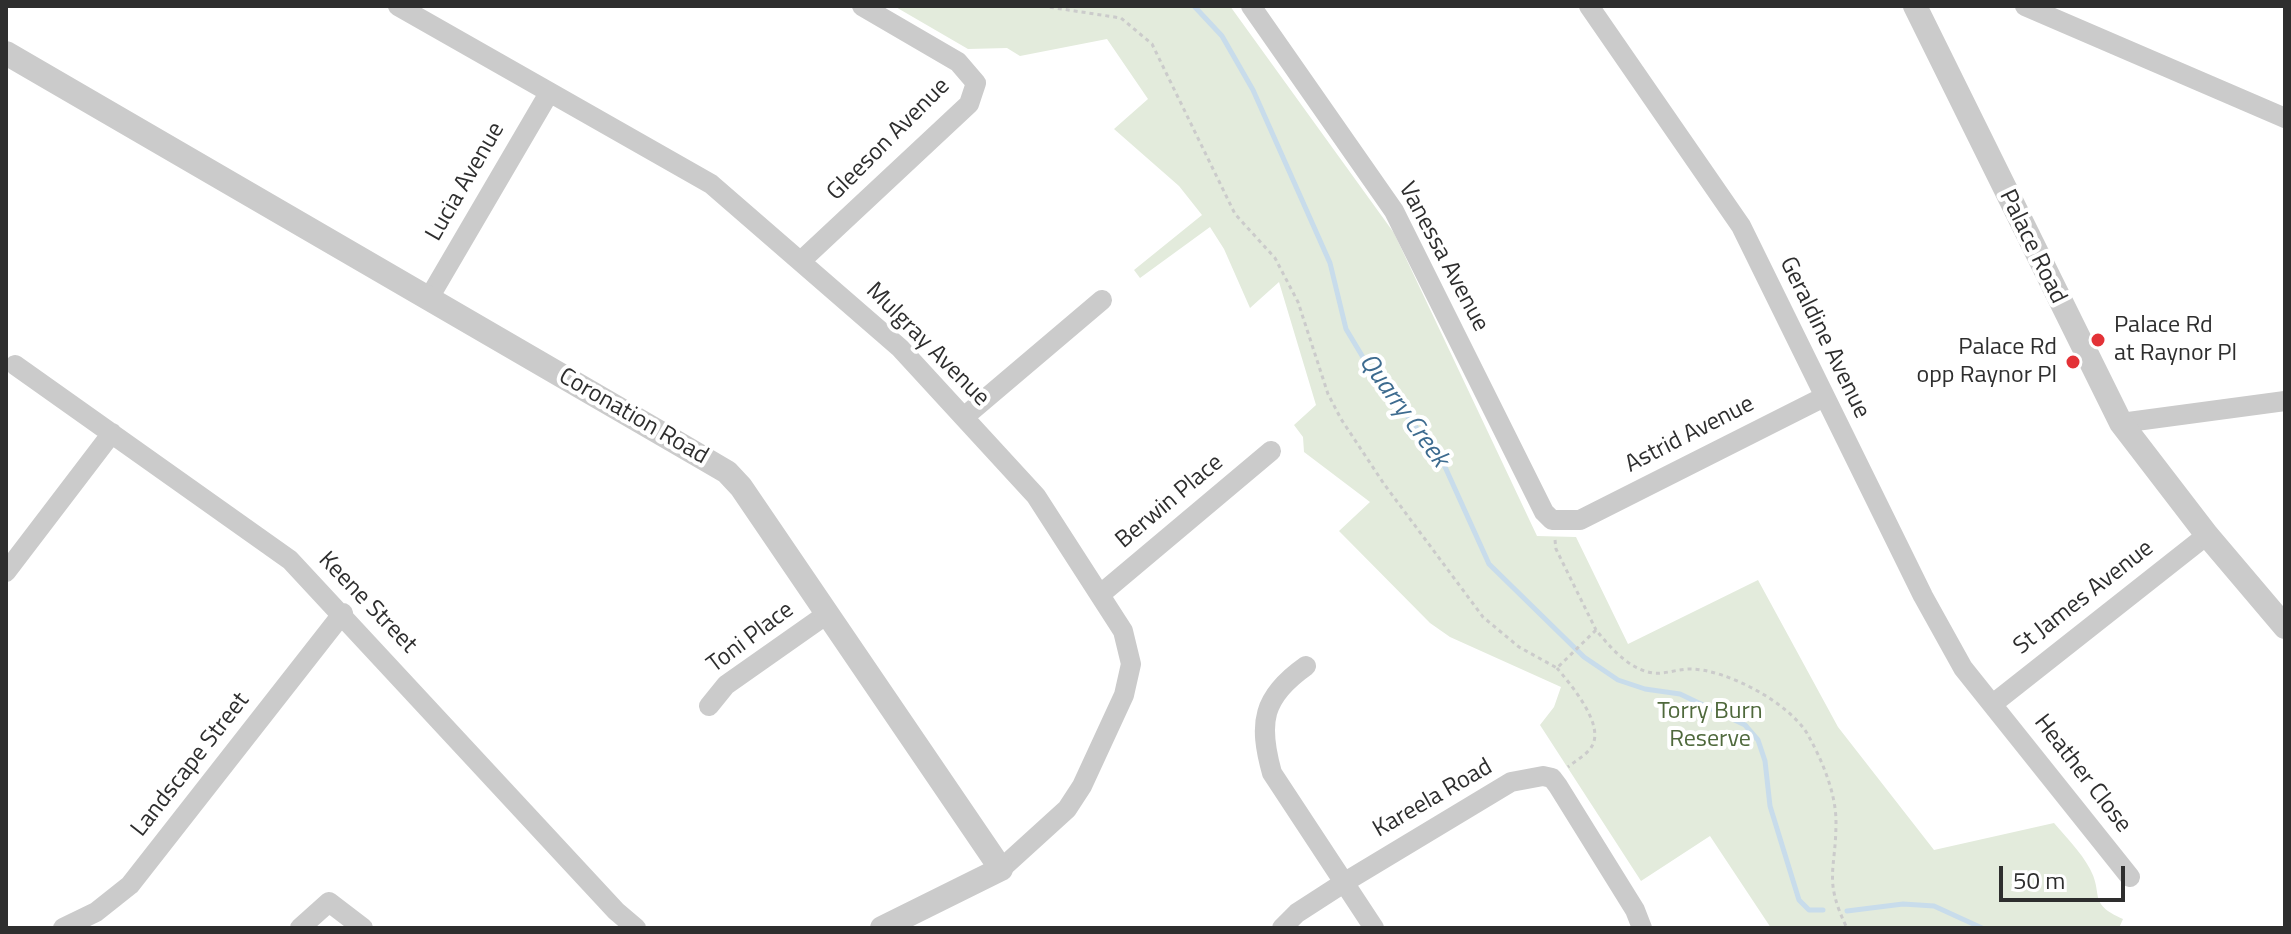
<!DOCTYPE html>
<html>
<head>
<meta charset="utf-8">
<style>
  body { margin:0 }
  #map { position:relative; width:2291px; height:934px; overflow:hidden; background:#fff; font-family:"Titillium Web",sans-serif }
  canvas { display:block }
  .frame { position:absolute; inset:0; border:8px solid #2e2e2e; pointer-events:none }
  .scale { position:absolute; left:1999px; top:866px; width:126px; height:36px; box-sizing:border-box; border:4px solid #2e2e2e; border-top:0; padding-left:10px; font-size:24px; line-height:28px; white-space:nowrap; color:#2e2e2e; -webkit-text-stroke:6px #fff; paint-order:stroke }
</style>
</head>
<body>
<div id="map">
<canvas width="2291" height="934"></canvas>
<div class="frame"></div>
<div class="scale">50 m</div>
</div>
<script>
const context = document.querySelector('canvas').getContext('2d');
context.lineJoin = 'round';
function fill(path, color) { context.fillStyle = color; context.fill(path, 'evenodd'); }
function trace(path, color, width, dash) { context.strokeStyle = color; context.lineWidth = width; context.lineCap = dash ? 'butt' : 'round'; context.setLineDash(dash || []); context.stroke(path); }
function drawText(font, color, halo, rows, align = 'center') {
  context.font = font + ' "Titillium Web",sans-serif'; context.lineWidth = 8; context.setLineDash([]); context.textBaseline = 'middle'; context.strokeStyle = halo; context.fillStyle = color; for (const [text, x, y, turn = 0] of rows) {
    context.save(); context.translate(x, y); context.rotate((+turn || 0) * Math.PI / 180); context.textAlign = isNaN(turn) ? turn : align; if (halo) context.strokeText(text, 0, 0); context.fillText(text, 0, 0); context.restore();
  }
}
fill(new Path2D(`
  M894,6H1230L1394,233L1537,536L1576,537L1628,644L1758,580L1838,727L1934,850L2054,823C2066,837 2081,852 2090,869C2104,895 2087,903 2123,919L2119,928H1771L1710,836L1641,881L1540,725L1554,707L1561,687L1450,637L1430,623L1339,531L1370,502L1304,452L1303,437L1294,425L1316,405L1279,282L1250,308L1224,249L1210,227L1140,278L1134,270L1202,215L1179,186L1114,129L1148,99L1107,39L1020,56L1007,48L968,49Z`), '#e3ebdc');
trace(new Path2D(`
  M1194,6L1222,36L1253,90L1330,263L1346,329L1373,374L1441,458L1489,564L1584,657L1618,680L1645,689L1680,694L1745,725L1758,740L1765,761L1770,806L1799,900L1809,910H1823
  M1847,911L1903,904L1934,906L1982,928`), '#c8dceb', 5);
trace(new Path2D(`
  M1042,6L1121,18L1152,44L1235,214L1275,258L1298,302L1328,394L1341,419L1384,484L1483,617L1519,647L1557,668L1596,630C1610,647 1626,666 1648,672C1662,676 1675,669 1690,669C1726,669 1790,703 1808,735C1822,760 1836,793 1836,822C1836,871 1823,879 1847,928
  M1555,540L1556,549L1596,630
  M1557,668C1570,684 1605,724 1592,746C1588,754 1575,761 1568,767`), '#cbcbcb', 3, [4, 4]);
trace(new Path2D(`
  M398,6L711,184L900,348L1036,496L1123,631L1131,664L1124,695L1082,786L1067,809L1001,869
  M1251,6L1394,211L1544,512L1552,520H1580L1824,397
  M1589,6L1741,226L1923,596L1963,668L2130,877
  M2025,6L2285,118
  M802,260L969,104L976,83L958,62L862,6
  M429,298L549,93
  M15,365L290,560L616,911L636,928
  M964,417L1102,300
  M2121,423L2285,401
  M6,572L112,433
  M1102,593L1271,451
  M1306,666C1262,697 1258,723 1272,773L1374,928
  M1994,703L2207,535
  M709,706L726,685L827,614
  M63,928L96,912L130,885L343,613
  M300,928L329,902L363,928
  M1282,928L1297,913L1345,882L1511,782L1543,776L1552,778L1558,786L1635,910L1642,928`), '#cbcbcb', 20);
trace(new Path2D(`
  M1915,6L2121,423L2207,535L2285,627
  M6,53L662,434L727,472L741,487L1001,869L882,928`), '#cbcbcb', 24);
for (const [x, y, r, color] of [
  [2098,340,8,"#e33237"],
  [2073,362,8,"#e33237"]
]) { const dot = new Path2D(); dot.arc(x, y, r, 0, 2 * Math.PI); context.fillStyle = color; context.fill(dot); trace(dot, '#fff', 3); }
drawText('24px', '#2e2e2e', '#fff', [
  ["Gleeson Avenue",889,140,-45],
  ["Lucia Avenue",466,182,-60],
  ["Palace Road",2032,247,64],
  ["Vanessa Avenue",1443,257,62],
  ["Geraldine Avenue",1824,338,64],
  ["Mulgray Avenue",927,345,45],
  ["Coronation Road",633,417,30],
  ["Astrid Avenue",1690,435,-27],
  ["Berwin Place",1170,502,-40],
  ["St James Avenue",2084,598,-38],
  ["Keene Street",367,603,46],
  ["Toni Place",751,638,-37],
  ["Landscape Street",191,765,-52],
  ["Heather Close",2082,774,52],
  ["Kareela Road",1433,799,-30]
]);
drawText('24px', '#2e2e2e', '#fff', [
  ["Palace Rd",2114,326],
  ["at Raynor Pl",2114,354],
  ["Palace Rd",2057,348,"right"],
  ["opp Raynor Pl",2057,376,"right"]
], 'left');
drawText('24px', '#4f693c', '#fff', [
  ["Torry Burn",1710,712],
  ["Reserve",1710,740]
]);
drawText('italic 26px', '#3d6b8f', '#fff', [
  ["Quarry Creek",1403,411,54]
]);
</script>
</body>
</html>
